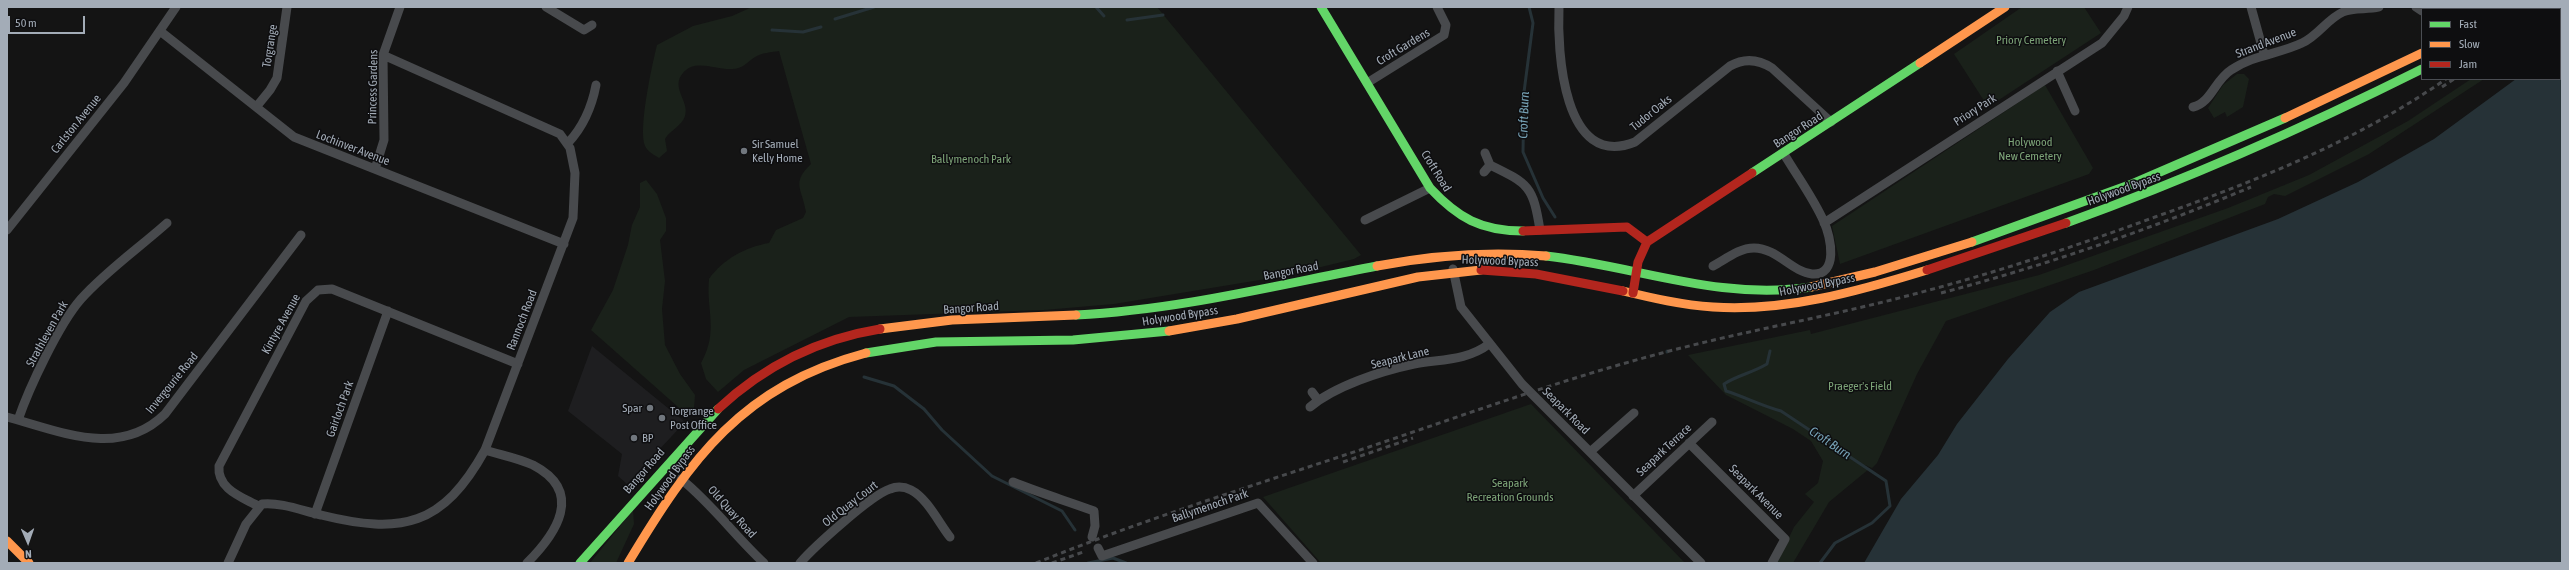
<!DOCTYPE html>
<html>
<head>
<meta charset="utf-8">
<style>
  body { margin:0 }
  #map { position:relative; width:2569px; height:570px; overflow:hidden; background:#141414; font-family:"Asap Condensed",sans-serif }
  canvas { display:block }
  .frame { position:absolute; inset:0; border:8px solid #a3acb7; pointer-events:none }
  .legend { position:absolute; left:2421px; top:8px; width:140px; height:72px; box-sizing:border-box; background:#0e0e10; border:1px solid #4a4d53; margin:0; padding:5px 7px; list-style:none; font-size:12px; color:#a3acb7 }
  .legend li { display:flex; align-items:center; gap:8px; height:20px }
  .legend b { width:20px; border:1px solid #4a4d53 }
  .north { position:absolute; left:8px; top:522px; width:40px; height:40px; -webkit-text-stroke:3px #0e0e10; paint-order:stroke; rotate:178deg; font-size:11px; font-weight:700; line-height:16px; text-align:center; color:#a3acb7 }
  .north::after { content:''; display:block; margin:auto; width:14px; height:18px; background:#a3acb7; clip-path:polygon(50% 0,100% 100%,50% 72%,0 100%) }
  .scale { position:absolute; left:8px; top:16px; width:77px; height:18px; box-sizing:border-box; border:2px solid #a3acb7; border-top:0; padding-left:5px; font-size:12px; line-height:14px; white-space:nowrap; color:#a3acb7; -webkit-text-stroke:3px #0e0e10; paint-order:stroke }
</style>
</head>
<body>
<div id="map">
<canvas width="2569" height="570"></canvas>
<div class="frame"></div>
<ul class="legend">
<li><b style="height:5px;background:#63d668"></b>Fast</li>
<li><b style="height:5px;background:#ff974d"></b>Slow</li>
<li><b style="height:5px;background:#b3261e"></b>Jam</li>
</ul>
<div class="north">N</div>
<div class="scale">50 m</div>
</div>
<script>
const context = document.querySelector('canvas').getContext('2d');
context.lineJoin = 'round';
function fill(path, color) { context.fillStyle = color; context.fill(path, 'evenodd'); }
function trace(path, color, width, dash) { context.strokeStyle = color; context.lineWidth = width; context.lineCap = dash ? 'butt' : 'round'; context.setLineDash(dash || []); context.stroke(path); }
function drawText(font, color, halo, rows, align = 'center') {
  context.font = font + ' "Asap Condensed",sans-serif'; context.lineWidth = 3; context.setLineDash([]); context.textBaseline = 'middle'; context.strokeStyle = halo; context.fillStyle = color; for (const [text, x, y, turn = 0] of rows) {
    context.save(); context.translate(x, y); context.rotate((+turn || 0) * Math.PI / 180); context.textAlign = isNaN(turn) ? turn : align; if (halo) context.strokeText(text, 0, 0); context.fillText(text, 0, 0); context.restore();
  }
}
fill(new Path2D(`
  M592,346L685,422L627,484L618,476L622,454L568,411Z`), '#1e1e20');
fill(new Path2D(`
  M752,7H1157L1361,255L1354,259L1284,276L1114,304L1044,310L849,317L744,370L718,392L706,379L701,363C719,331 706,311 709,279C723,259 746,247 769,243L776,230L803,218L806,212C802,188 791,183 811,164L779,51C772,52 761,53 755,57C747,62 743,69 732,69C716,70 695,58 683,73C670,88 690,101 685,116C682,126 670,130 665,139L667,151L659,158C654,155 647,151 645,146C638,129 652,65 657,45L693,26L732,16Z
  M2022,7H2084L2101,33L1988,107L1954,54Z
  M2237,74H2244L2249,79L2243,107L2227,117L2225,112L2214,118L2208,108L2223,85Z
  M2471,79H2484L2369,154L2285,196L2274,194L2268,197L2265,204L2094,270L1946,321L1917,374L1877,463L1872,468L1848,458L1869,469L1829,502L1793,563H1777L1794,527L1814,502L1805,494L1818,483L1823,461L1811,441L1793,429L1726,395L1688,355L1810,330L1811,334L2039,275L2228,208L2309,175L2408,121Z
  M2045,85L2093,168L2089,174L1840,264L1832,226Z
  M646,180L657,194L666,218V231L660,240L665,281L662,309L665,345L680,374L695,395L694,408L686,414L591,330L613,290L628,245L632,225L640,207V183Z
  M1531,404L1685,563H1321L1263,497Z
  M633,510L634,524L616,563H590Z`), '#1a211a');
fill(new Path2D(`
  M2562,45V563H1864L1901,499L1938,455L1957,424L2008,359L2050,312L2079,292L2278,219L2358,182L2434,139L2516,79H2560V46Z`), '#263237');
trace(new Path2D(`
  M1096,7L1104,16
  M1529,7L1533,23L1524,92L1523,152L1543,198L1555,217
  M835,19L874,7
  M1127,20L1163,15
  M772,30L803,32L821,27
  M1667,351V352
  M1770,351L1767,364C1752,373 1738,375 1724,384L1726,391C1745,397 1762,406 1781,411L1886,481L1890,506L1872,523L1835,543L1820,563
  M864,377L894,386L924,409L942,430L992,476L1062,511L1075,530
  M1088,563L1113,558L1126,563`), '#263237', 3);
trace(new Path2D(`
  M546,7L584,30L592,25
  M1559,7C1557,51 1563,171 1635,142L1730,66C1744,58 1758,59 1772,68L1831,122
  M2251,7L2264,54
  M2416,7L2422,11
  M2451,9L2456,7
  M160,31L294,137L564,244
  M2057,71L2075,111
  M1367,83L1444,35L1446,25L1437,7
  M257,106L270,90L277,78L287,7
  M2193,107C2211,103 2215,80 2231,70C2253,55 2279,54 2302,43C2318,36 2327,19 2343,12C2354,7 2367,10 2379,7
  M568,143C583,127 592,106 596,85
  M1490,165C1529,184 1533,186 1540,230
  M375,169L384,140L383,55L400,7
  M1484,172L1490,165L1485,153
  M1365,220L1430,188
  M1824,223L2102,43L2124,16L2128,7
  M7,230L124,83L176,7
  M1713,266C1726,259 1739,248 1754,248C1777,248 1792,272 1812,274C1839,276 1831,237 1824,222C1814,199 1797,176 1784,154
  M1453,269L1461,307L1522,384L1701,563
  M1312,392L1318,400
  M1310,407C1335,386 1381,371 1414,364C1440,359 1467,361 1489,344
  M7,417C60,431 119,459 165,414L301,235
  M18,420C29,388 59,324 81,299C106,271 139,248 167,223
  M1689,443L1785,539L1772,563
  M485,450C501,455 518,458 533,465C585,492 556,534 527,563
  M1590,452L1634,413
  M681,479C712,504 735,536 764,563
  M1013,482C1040,493 1067,501 1094,511L1095,526L1092,537
  M1633,496L1712,422
  M258,506C242,497 217,489 219,466L306,301L318,290L332,289L518,364
  M315,514L388,311
  M1098,548L1102,556L1258,503L1313,563
  M228,563L246,524L262,504C281,502 303,511 321,515C402,535 443,526 485,450L573,218L575,173L570,148L560,134L383,55
  M800,563C814,547 871,495 890,489C897,486 905,487 911,490C927,498 939,523 950,537`), '#484a4d', 9);
trace(new Path2D(`
  M1321,7L1430,188C1458,218 1481,231 1523,231
  M2496,9L2498,7
  M2517,9L2519,7
  M1752,173L1920,63
  M2066,223C2188,179 2306,127 2422,69
  M1972,242L2132,184L2285,118
  M1546,256C1636,266 1719,301 1811,287
  M1076,315C1178,310 1277,285 1377,266
  M866,353L936,342L1073,340L1169,331
  M580,563L718,409`), '#63d668', 9);
trace(new Path2D(`
  M1920,63L2005,7
  M2285,118L2422,53
  M1377,266C1434,255 1488,251 1546,256
  M1811,287L1875,272L1972,242
  M1623,291C1652,298 1682,305 1713,307C1785,312 1859,291 1927,270
  M880,329L952,320L1076,315
  M1169,331L1237,319L1418,277L1481,270
  M7,541L29,563
  M628,563C691,458 742,386 866,353`), '#ff974d', 9);
trace(new Path2D(`
  M1523,231L1627,227L1647,242
  M1481,270L1536,274L1623,291
  M1927,270L2066,223
  M1633,293L1638,262L1647,242L1752,173
  M718,409C764,366 818,339 880,329`), '#b3261e', 9);
trace(new Path2D(`
  M2544,9L2547,7
  M2555,9L2558,7
  M2442,87L2454,79
  M1941,293C2047,265 2151,229 2251,187
  M1343,462L1413,438
  M1036,563C1145,519 1258,484 1369,447C1467,414 1563,379 1662,353C1733,334 1804,321 1875,304C1970,281 2063,251 2155,217C2256,181 2357,141 2446,79
  M1052,563L1086,551`), '#47494c', 3, [5, 4]);
for (const [x, y, r, color] of [
  [744,151,4,"#71777e"],
  [650,408,4,"#71777e"],
  [662,418,4,"#71777e"],
  [634,438,4,"#71777e"]
]) { const dot = new Path2D(); dot.arc(x, y, r, 0, 2 * Math.PI); context.fillStyle = color; context.fill(dot); trace(dot, '#0e0e10', 1.5); }
drawText('12px', '#7da478', '#0e0e10', [
  ["Priory Cemetery",2031,40],
  ["Holywood",2030,142],
  ["New Cemetery",2030,156],
  ["Ballymenoch Park",971,159],
  ["Praeger's Field",1860,386],
  ["Seapark",1510,483],
  ["Recreation Grounds",1510,497]
]);
drawText('12px', '#a3acb7', '#0e0e10', [
  ["Strand Avenue",2266,43,-21],
  ["Torgrange",270,46,-81],
  ["Croft Gardens",1403,47,-31],
  ["Princess Gardens",373,87,-89],
  ["Priory Park",1975,110,-33],
  ["Tudor Oaks",1651,113,-39],
  ["Carlston Avenue",76,124,-51],
  ["Bangor Road",1798,130,-33],
  ["Lochinver Avenue",353,148,21],
  ["Croft Road",1436,171,58],
  ["Holywood Bypass",2124,189,-20],
  ["Holywood Bypass",1500,261,2],
  ["Bangor Road",1291,271,-11],
  ["Holywood Bypass",1817,285,-11],
  ["Bangor Road",971,308,-4],
  ["Holywood Bypass",1180,316,-9],
  ["Rannoch Road",522,320,-69],
  ["Kintyre Avenue",281,324,-61],
  ["Strathleven Park",47,334,-61],
  ["Seapark Lane",1400,358,-14],
  ["Invergourie Road",172,383,-51],
  ["Gairloch Park",340,409,-70],
  ["Seapark Road",1566,411,45],
  ["Seapark Terrace",1664,450,-43],
  ["Bangor Road",644,471,-49],
  ["Holywood Bypass",670,478,-54],
  ["Seapark Avenue",1756,492,45],
  ["Old Quay Court",850,504,-38],
  ["Ballymenoch Park",1210,506,-19],
  ["Old Quay Road",732,512,48]
]);
drawText('12px', '#a3acb7', '#0e0e10', [
  ["Sir Samuel",752,144],
  ["Kelly Home",752,158],
  ["Spar",642,408,"right"],
  ["Torgrange",670,411],
  ["Post Office",670,425],
  ["BP",642,438]
], 'left');
drawText('italic 13px', '#76a2b6', '#0e0e10', [
  ["Croft Burn",1524,115,-88],
  ["Croft Burn",1830,443,34]
]);
</script>
</body>
</html>
